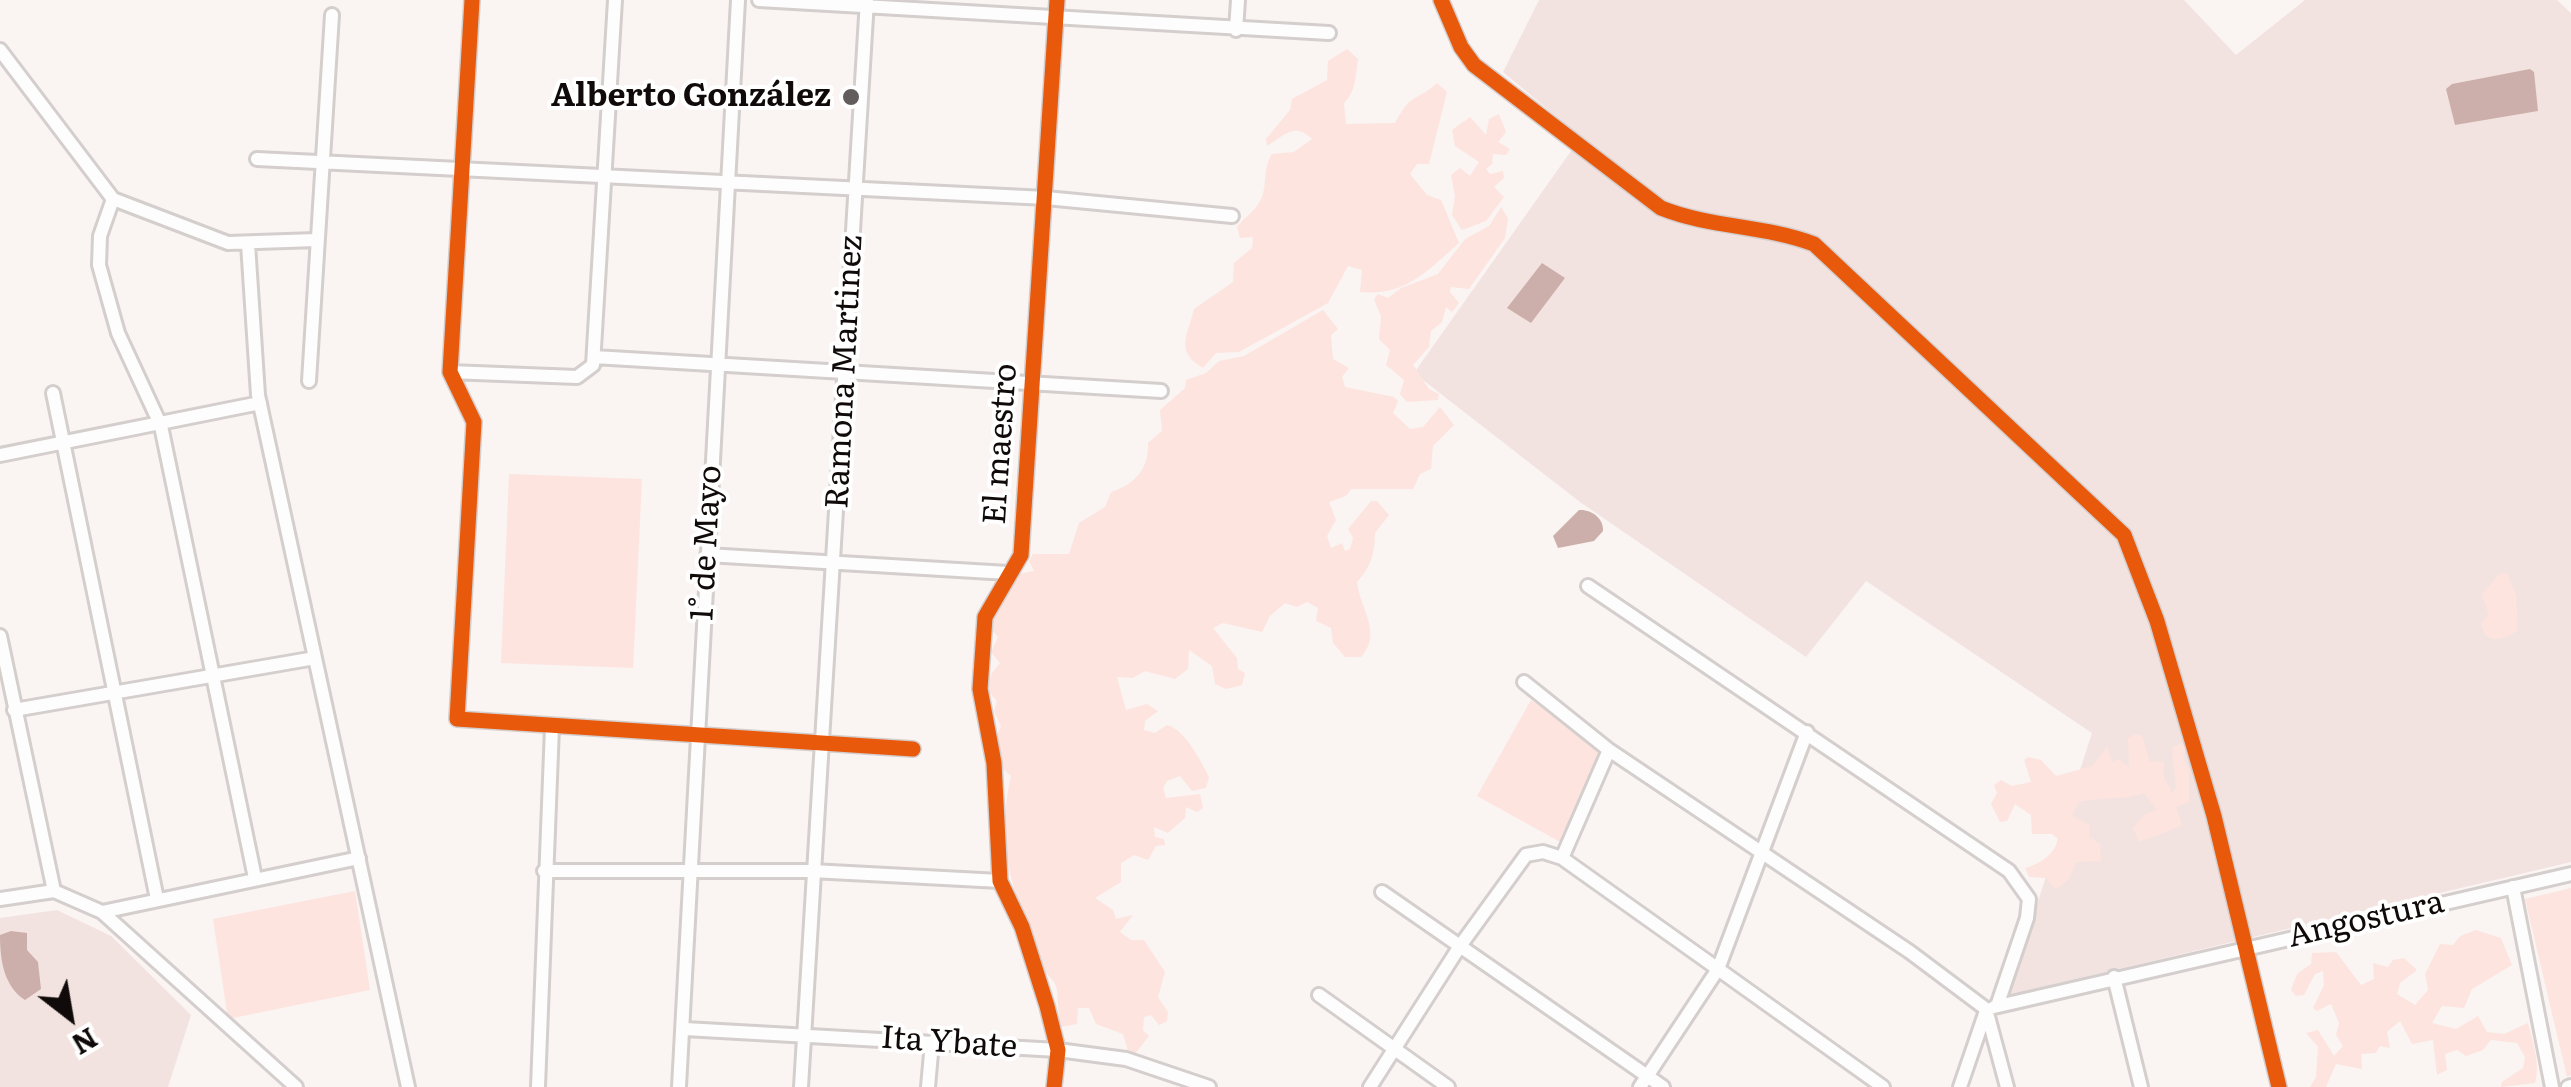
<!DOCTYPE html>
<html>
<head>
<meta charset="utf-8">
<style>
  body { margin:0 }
  #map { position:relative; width:2571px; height:1087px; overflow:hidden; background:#faf4f3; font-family:Literata,serif }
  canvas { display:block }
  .north { position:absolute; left:20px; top:967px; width:100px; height:100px; -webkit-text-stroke:8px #fff; paint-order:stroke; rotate:149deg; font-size:28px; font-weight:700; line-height:40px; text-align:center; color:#100b0a }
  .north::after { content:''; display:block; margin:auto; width:35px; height:45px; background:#100b0a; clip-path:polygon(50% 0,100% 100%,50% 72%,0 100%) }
</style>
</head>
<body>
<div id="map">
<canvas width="2571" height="1087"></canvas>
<div class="north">N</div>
</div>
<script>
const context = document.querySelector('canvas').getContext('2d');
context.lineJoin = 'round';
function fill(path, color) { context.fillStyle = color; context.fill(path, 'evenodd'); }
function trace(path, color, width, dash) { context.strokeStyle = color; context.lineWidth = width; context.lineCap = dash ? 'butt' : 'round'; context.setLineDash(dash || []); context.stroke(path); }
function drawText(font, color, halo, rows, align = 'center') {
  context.font = font + ' Literata,serif'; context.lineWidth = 8; context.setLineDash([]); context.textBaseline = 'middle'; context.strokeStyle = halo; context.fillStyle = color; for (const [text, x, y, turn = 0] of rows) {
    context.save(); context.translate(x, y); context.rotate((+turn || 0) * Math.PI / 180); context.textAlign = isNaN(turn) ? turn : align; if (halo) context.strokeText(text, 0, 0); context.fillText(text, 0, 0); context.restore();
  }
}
fill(new Path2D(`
  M1539,0H2184L2236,55L2305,0H2557L2571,13V862L2008,995L2092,733L1866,581L1806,657L1580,502L1414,373L1581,137L1503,72Z
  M57,910L111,936L191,1015L168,1087H0V918Z`), '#f3e3e0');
fill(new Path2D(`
  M1347,49L1358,59C1355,76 1357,90 1344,103L1346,124L1395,123C1412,91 1415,103 1437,83L1447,92L1429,164H1417L1410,174L1427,195L1441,200L1459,243C1426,272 1406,296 1360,292L1362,270L1348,266L1328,303L1239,352L1216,353L1203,368C1174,351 1188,335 1194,309L1233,282L1234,263L1252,248L1253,237L1240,238L1237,227C1245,216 1259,209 1263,194C1267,179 1263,169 1272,154L1294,152L1312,139C1294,121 1283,137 1267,146L1266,139L1290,110L1292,99L1327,80L1328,61Z
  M1499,114L1506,132L1498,142L1510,149L1506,155L1493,154L1492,164L1486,169L1490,174L1503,171L1504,178L1494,187L1504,197L1486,221L1462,230L1452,215L1455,196L1451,175L1460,168L1470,176L1479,162L1455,146L1452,130L1470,117L1486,135L1489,119Z
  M1501,207L1508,218L1505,238L1469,289L1451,287L1450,292L1459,303L1452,312L1446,307L1442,322L1431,331L1429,347L1413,365L1429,389L1439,394L1438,400L1407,402L1400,394L1404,380L1386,365L1390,350L1379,339L1381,317L1374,299L1378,294L1388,298L1401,288L1438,274L1465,239L1489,226Z
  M1323,310L1338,329L1331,335L1333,359L1349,368L1342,377L1345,387L1394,397L1398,401L1393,413L1410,429L1423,427L1440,407L1454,425L1433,446L1431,469L1420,474L1413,489H1351L1346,496L1329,502L1336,520L1327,536L1331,548L1342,543L1345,551L1350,549L1353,538L1348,529L1371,501H1377L1389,515L1375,533C1375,552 1371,567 1357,582C1360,609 1383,633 1361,657H1345L1333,643L1331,628L1316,621L1318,608L1307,602L1297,607L1285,603L1270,616L1262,632L1223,623L1213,628L1237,658L1238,669L1245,673L1242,685L1226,689L1215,684L1212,666L1189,650L1188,669L1175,679L1145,671L1133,678L1117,677L1126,710L1147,704L1158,711L1145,721L1144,730L1155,733L1167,725C1185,730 1199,758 1209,777L1206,788L1192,791L1180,776L1167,781L1163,788L1166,798L1200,794L1203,808L1197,812L1186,807L1185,818L1168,833L1154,827L1155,837L1164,839L1165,845L1156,846L1148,860L1134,855L1121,863V882L1095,898L1113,910L1116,919L1133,915L1120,932L1131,940H1144L1165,972L1158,997L1168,1012L1167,1021L1159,1025L1151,1015L1144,1017L1143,1030L1149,1036L1135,1054L1128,1051L1123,1034L1096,1024L1089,1008H1078L1077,1024L1061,1027C1058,1014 1058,1002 1057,990C1056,979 1044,974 1041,965C1017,893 993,855 1011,776L1002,768L1000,750L994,743L1001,726L994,711L997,701L988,691L991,674L1000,663L991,652L998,637L991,629L994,614L1014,575L1034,571L1029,561L1033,554H1069L1079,523L1105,507L1111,492C1136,484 1149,468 1148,443L1162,431L1160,410L1185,388L1186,380L1206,373L1219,361L1244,356Z
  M509,474L642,479L633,668L501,663Z
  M2507,573L2516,595L2518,630C2508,637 2497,643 2485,635L2481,623L2489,615L2482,594L2499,574Z
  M1531,700L1605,750L1562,843L1477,796Z
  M2136,734L2143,737L2149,761L2164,762L2163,775L2172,793L2176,787L2172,748L2182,743L2186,747L2183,758L2189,770V802L2176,807L2182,825C2167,832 2155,836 2139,842L2133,828L2145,814L2157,810L2144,793C2122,801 2101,796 2079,802L2072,815L2090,826L2089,837L2100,844L2101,861L2076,862L2069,879L2056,890L2046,878L2029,877L2025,868C2040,864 2055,854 2058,839L2052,834H2032L2031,815L2015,804L2007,821L2000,822L1991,804L1997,793L1994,785L2001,780L2012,786L2031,782L2024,760L2028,757L2041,760L2056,776L2092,766L2107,747L2112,762L2118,759L2129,767L2128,738Z
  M2571,888V1075L2567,1077L2525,899Z
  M355,891L370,990L228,1019L213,919Z
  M2476,930L2501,938L2512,965L2472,989L2464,1008L2442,1006L2432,1023L2456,1029L2478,1016L2487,1032L2504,1034L2528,1023C2532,1040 2541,1065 2535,1083L2501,1087L2502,1082L2523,1068L2525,1057L2517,1043L2491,1040L2483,1050L2466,1056L2457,1050L2445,1054L2447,1070L2437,1075L2433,1040L2412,1044L2400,1021L2387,1032L2390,1048L2380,1046L2376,1053L2361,1054L2362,1069L2336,1064L2326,1087H2310L2316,1077L2318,1047L2306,1033L2318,1030L2334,1056L2343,1046L2336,1035L2339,1023L2331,1004L2317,1011L2313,1008L2324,985L2323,971L2315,974L2304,995L2296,996L2291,990L2297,974L2311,964L2312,953L2336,952L2361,985L2374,979L2373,963L2388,967L2393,960L2404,958L2417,970L2400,983L2397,994L2415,1005L2428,990L2425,974L2440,944L2453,945L2460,936Z`), '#fde4df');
fill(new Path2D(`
  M2530,69L2534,72L2538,111L2455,125L2446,89L2452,84Z
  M1542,263L1565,278L1531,323L1507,308Z
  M1579,510C1591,509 1604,518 1603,531L1594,541L1558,548L1553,536Z
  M11,931L27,933V950L38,962L41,989L25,1000C3,986 0,958 0,935Z`), '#ccafaa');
const minor = new Path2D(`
  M472,0L450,372L474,422L457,719L913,749
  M759,0L1329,33
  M1441,0L1461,47L1474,65L1661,208C1711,228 1764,225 1814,244L2124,535L2157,621L2214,816L2279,1087
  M1236,30L1238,0
  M0,50L113,199
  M257,159L1046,198L1232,216
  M248,244L258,395L408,1087
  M594,357L1161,391
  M450,372L577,377L593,365L615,0
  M309,381L332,15
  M53,393L157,899
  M0,455L260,403
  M707,555L1008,573
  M1588,586L2009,871L2029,899L2027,918L1997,1006
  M0,636L54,891L102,912L296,1087
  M1524,682L1609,750L1910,952L1986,1009L2007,1087
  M14,710L315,658
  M1562,858L1609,750
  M544,871H812L1000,881
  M255,878L161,426L118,333L99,265L100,236L113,199L228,243L316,240
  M2513,887L2552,1087
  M1382,892L1663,1087
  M0,899L54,891
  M102,912L359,858
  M2114,977L2141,1087
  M1319,995L1448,1087
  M1994,1007L2571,874
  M685,1029L1058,1050L1126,1059L1209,1087
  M538,1087L552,727
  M679,1087L738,0
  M801,1087L867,0
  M928,1087L932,1042
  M1054,1087L1058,1050L1047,1006L1022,927L1000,881L994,763L980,689L985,617L1021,555L1057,0
  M1370,1087L1460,946L1526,855L1543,852L1562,858L1718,969L1807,732
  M1640,1087L1718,969L1883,1087
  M1960,1087L1986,1011
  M2568,1087L2571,1086`);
trace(minor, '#d4cecd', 18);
trace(minor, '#fefdfd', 12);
trace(new Path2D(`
  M472,0L450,372L474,422L457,719L913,749
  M1441,0L1461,47L1474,65L1661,208C1711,228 1764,225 1814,244L2124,535L2157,621L2214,816L2279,1087
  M1054,1087L1058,1050L1047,1006L1022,927L1000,881L994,763L980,689L985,617L1021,555L1057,0`), '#e8590c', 15);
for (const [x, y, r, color] of [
  [851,97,10,"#625d5c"]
]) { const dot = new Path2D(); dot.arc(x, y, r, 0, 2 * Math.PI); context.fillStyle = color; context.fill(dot); trace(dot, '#fff', 4); }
drawText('bold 32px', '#100b0a', '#fff', [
  ["Alberto González",831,97]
], 'right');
drawText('32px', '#100b0a', '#fff', [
  ["Ramona Martinez",845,372,-87],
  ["El maestro",1001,444,-86],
  ["1° de Mayo",707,543,-87],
  ["Angostura",2366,920,-13],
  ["Ita Ybate",949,1043,4]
]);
</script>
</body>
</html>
